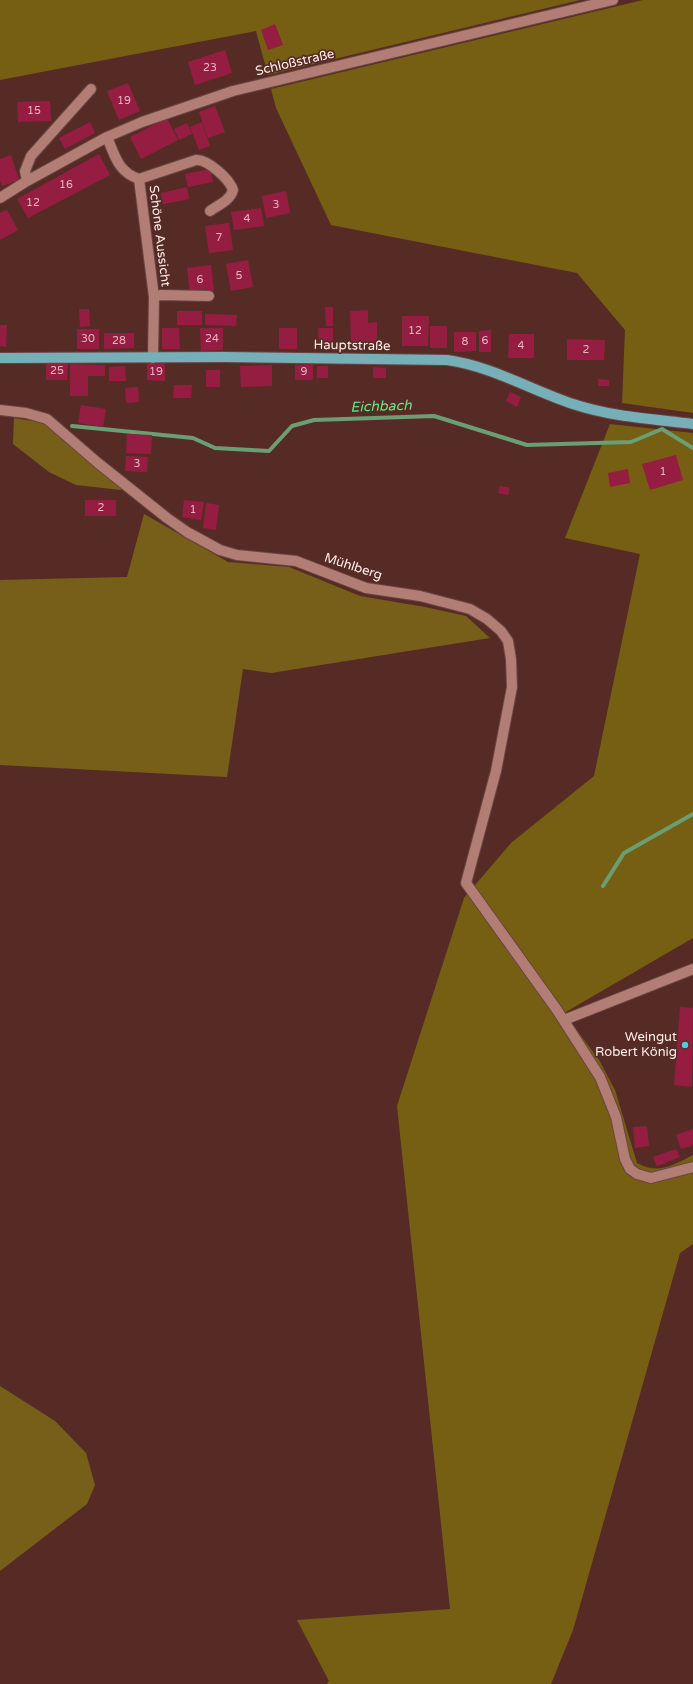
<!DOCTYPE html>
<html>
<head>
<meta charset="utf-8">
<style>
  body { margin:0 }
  canvas { display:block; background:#572b25 }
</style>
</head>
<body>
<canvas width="693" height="1684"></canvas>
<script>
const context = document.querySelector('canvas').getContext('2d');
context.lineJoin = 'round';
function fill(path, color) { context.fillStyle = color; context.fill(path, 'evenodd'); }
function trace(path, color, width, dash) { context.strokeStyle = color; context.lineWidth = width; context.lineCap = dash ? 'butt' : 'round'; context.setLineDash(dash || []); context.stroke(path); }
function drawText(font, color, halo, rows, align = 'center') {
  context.font = font + ' "Varela Round",sans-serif'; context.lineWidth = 3.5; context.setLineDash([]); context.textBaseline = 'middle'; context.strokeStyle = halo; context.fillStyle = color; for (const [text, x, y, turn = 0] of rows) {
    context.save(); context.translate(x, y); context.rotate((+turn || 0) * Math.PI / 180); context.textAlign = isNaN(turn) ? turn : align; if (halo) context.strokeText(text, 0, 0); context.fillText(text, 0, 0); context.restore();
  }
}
fill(new Path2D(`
  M14,418L38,422L48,426L121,487V490L76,485L49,472L13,444Z
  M144,514L228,562L289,567L360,596L425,607L466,616L490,638L271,673L243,669L227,777L0,765V580L127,577Z
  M0,1386L55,1421L86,1453L95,1485L87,1504L0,1571Z`), '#775f1a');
fill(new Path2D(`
  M0,0H580L268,75L256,31L0,80Z
  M643,0H693V413L622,403L625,330L577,273L331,225L276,108L271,89Z
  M610,424L693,433V938L564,1013L599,1060L615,1090L637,1163C659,1175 673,1165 693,1155V1244L680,1253L573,1630L551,1684H327L329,1681L297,1620L450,1609L397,1106L464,898L511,843L594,776L640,554L565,538Z`), '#765e12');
trace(new Path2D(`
  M72,426L193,438L215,448L269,451L292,426L314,420L434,416L527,445L631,442L662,429L693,448
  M603,886L624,853L693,814`), '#6a9f73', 4);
fill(new Path2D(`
  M275,24L283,45L268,50L261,30Z
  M225,50L232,73L195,85L188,62Z
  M128,83L140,111L119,120L107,91Z
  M50,101L51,121L18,122L17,102Z
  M215,106L225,132L208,138L199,112Z
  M167,118L178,140L141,159L130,137Z
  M90,122L95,133L65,149L59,138Z
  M202,122L210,146L199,150L190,127Z
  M187,123L192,134L179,140L174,129Z
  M99,154L110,175L28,218L17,199Z
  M11,155L19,180L2,186L0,180V159Z
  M210,169L213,182L188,187L185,174Z
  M187,187L189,199L163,204L161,193Z
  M286,191L290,213L266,218L262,196Z
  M261,208L264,226L234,230L231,212Z
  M7,210L18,230L0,240V213Z
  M229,223L233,250L209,253L205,226Z
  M248,260L253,287L231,291L226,264Z
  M211,265L214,291L190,294L187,268Z
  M325,307H333V326H326Z
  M79,309H89L90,326L80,327Z
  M368,310V323L377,322V342L351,343L350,311Z
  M177,311H202V325H177Z
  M205,314L237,315L236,326L205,325Z
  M402,316H429L428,346H402Z
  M0,325H7L6,347L0,346Z
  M430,326H447V348H430Z
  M162,328H179L180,349H162Z
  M200,328H223V350L201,351Z
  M279,328H297V349H279Z
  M318,328H333V347H319Z
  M77,329H99V349H77Z
  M491,330V352H479V331Z
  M454,332H476V351L454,352Z
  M104,333H134V348L104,349Z
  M509,334H534V358H508Z
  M567,339L605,340L604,360H567Z
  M46,363H68L67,380H46Z
  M147,363H165V381L147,380Z
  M70,364L105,365V376H88V396H70Z
  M313,364V380H295V365Z
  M272,365V386L241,387L240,366Z
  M125,366L126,381H109V367Z
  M317,366H328V378H317Z
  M373,367L386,368V378H373Z
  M206,370H220V387H206Z
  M598,379L609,380V386H598Z
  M174,385H192L191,398H173Z
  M138,387L139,402L126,403L125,388Z
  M510,392L521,397L517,407L506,401Z
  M81,405L106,409L103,427L78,423Z
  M127,434L152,435L151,454L126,453Z
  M676,455L683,480L650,490L642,464Z
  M126,456L148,457L147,472L125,471Z
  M628,469L630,483L610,487L608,473Z
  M500,486L510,488L508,495L498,493Z
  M85,500H116V516H85Z
  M184,500L204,502L201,520L182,517Z
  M206,503L219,505L216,530L203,528Z
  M680,1007L693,1008L692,1087L674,1085Z
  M647,1126L649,1146L635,1148L633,1127Z
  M693,1129V1145L681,1149L676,1135Z
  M676,1149L680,1157L657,1166L653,1157Z`), '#951d42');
const minor = new Path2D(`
  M107,137C115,156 118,172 139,179L196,160C208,159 230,180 233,190C230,201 218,205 210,211
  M139,179L154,297
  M27,181L25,171L31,156L91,89
  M0,198L27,181L107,137L142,122L233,91L613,0
  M153,358L154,297L161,295L209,296
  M0,410L26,413L47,419L98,463L167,518L187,532L220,550L237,555L296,561L366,588L420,596L470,609L487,619L501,631L508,641L511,659L512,687L496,771L466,883L557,1010L600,1077L616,1117L625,1159L630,1169L637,1174L651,1178L693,1167
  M564,1020L693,969`);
const major = new Path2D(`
  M0,358L224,357L447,360C491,366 531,390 573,404C612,417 653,419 693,424`);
trace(minor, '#694642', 12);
trace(major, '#694642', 12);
trace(minor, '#b17d75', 10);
trace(major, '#77afb8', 10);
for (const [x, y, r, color] of [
  [685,1045,4,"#53cadc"]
]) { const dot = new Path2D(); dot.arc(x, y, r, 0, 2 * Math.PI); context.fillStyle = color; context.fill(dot); trace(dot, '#572b25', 1.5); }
drawText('11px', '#e4b9c0', null, [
  ["23",210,68],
  ["19",124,101],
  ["15",34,111],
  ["16",66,185],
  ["12",33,203],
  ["3",276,205],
  ["4",247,219],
  ["7",219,238],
  ["5",239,276],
  ["6",200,280],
  ["12",415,331],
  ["30",88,339],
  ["24",212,339],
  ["28",119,341],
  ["6",485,341],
  ["8",465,342],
  ["4",521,346],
  ["2",586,350],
  ["25",57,371],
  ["19",156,372],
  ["9",304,372],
  ["3",137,464],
  ["1",663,472],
  ["2",101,508],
  ["1",193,510]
]);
drawText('13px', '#ffedea', '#572b25', [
  ["Schloßstraße",295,63,-13],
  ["Schöne Aussicht",159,236,83],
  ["Hauptstraße",352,346,1],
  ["Mühlberg",353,567,18]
]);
drawText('13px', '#ffedea', '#572b25', [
  ["Weingut",677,1038],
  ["Robert König",677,1053]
], 'right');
drawText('italic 14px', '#63eb84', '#572b25', [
  ["Eichbach",381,407,-2]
]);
</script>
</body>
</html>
